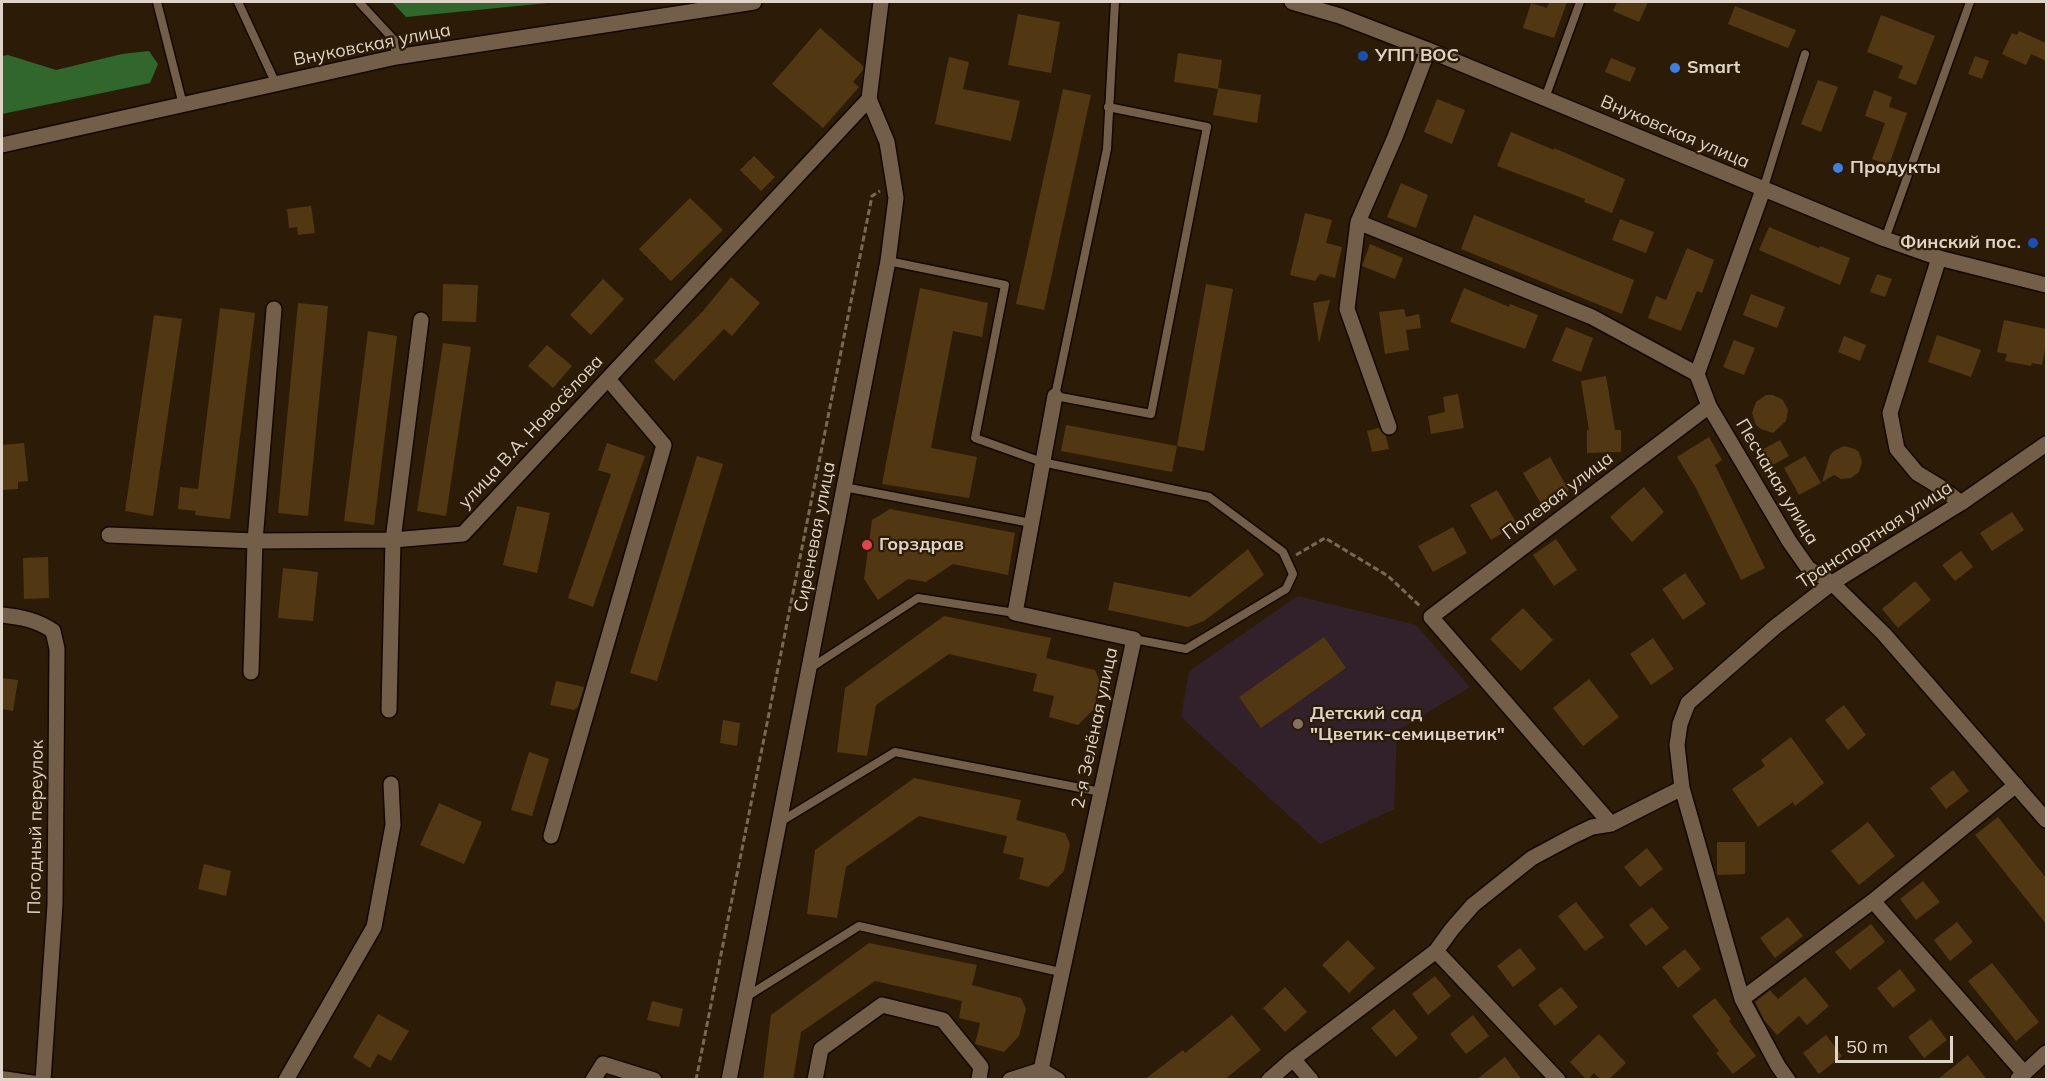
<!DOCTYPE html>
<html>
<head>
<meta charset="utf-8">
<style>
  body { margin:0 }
  #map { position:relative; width:2048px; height:1081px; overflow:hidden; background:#2c1c07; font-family:Mulish,sans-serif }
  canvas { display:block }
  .frame { position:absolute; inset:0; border:3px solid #dfd4c7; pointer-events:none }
  .scale { position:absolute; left:1835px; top:1036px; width:118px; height:27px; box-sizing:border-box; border:3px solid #dfd4c7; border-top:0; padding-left:8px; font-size:18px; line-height:21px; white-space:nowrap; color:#dfd4c7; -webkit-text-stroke:4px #2c1c07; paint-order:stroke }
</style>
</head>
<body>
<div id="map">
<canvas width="2048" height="1081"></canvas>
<div class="frame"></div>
<div class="scale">50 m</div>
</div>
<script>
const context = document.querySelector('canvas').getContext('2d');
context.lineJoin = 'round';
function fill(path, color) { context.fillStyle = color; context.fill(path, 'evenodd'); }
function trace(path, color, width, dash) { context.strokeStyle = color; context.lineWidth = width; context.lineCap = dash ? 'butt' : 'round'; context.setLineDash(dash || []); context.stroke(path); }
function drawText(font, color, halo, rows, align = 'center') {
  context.font = font + ' Mulish,sans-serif'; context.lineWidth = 4.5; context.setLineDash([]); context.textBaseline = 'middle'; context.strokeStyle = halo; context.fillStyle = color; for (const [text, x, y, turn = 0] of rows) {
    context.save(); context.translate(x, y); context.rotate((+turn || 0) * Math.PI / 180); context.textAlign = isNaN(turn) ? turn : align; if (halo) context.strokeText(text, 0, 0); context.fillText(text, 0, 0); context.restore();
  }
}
fill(new Path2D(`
  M1298,596L1416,625L1470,687L1397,731L1394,809L1320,844L1181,717L1189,671Z`), '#32212b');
fill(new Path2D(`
  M392,2H558L406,17Z
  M149,51L158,64L150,83L2,114V56L8,55L56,70L122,54Z`), '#31662c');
fill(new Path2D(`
  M1549,2H1567L1554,38L1523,28L1531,3L1547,8Z
  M1617,2H1648L1639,22L1613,11Z
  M1735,6L1796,30L1788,48L1728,24Z
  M1018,14L1060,22L1051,73L1008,65Z
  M1881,15L1935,36L1916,85L1898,78L1903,66L1867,52Z
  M820,28L863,66V70L853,82L859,87L823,128L772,84Z
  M2019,31L2046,43V61L2031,54L2026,65L2002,54L2012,33L2017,35Z
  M1178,53L1222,60L1218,88L1261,95L1257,123L1213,115L1218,89L1174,82Z
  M1975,56L1989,61L1982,79L1968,74Z
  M949,57L969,62L963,89L1020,101L1011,141L935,124Z
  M1611,58L1636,68L1630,82L1605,72Z
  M1818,80L1838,87L1821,132L1801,124Z
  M1063,89L1091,95L1044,310L1016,304Z
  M1874,90L1892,97L1889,107L1907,113L1889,165L1872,159L1885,123L1865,116Z
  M1437,99L1465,110L1452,144L1424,132Z
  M1511,132L1554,150V148L1625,179L1612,213L1584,202L1585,199L1497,166Z
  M754,156L775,177L761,191L740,170Z
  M1401,183L1428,195L1416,228L1387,217Z
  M690,198L723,230L671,281L639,249Z
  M311,206L315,233L298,235L297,227L289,228L287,209Z
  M1305,213L1332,220L1326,243L1342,247L1335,278L1320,274L1315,281L1290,275Z
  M1474,215L1634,280L1622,314L1461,249Z
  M1620,219L1654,232L1646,253L1612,240Z
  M1769,227L1819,248L1820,246L1850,258L1840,285L1759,250Z
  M1370,244L1403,258L1395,279L1362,266Z
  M1687,248L1714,260L1702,293L1697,291L1681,331L1648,318L1656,296L1666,300Z
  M1877,274L1892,279L1885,297L1870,292Z
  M731,277L760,303L732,336L724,329L674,381L654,361L703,311Z
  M603,279L624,299L591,335L570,315Z
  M443,284L478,285L476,322L442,321Z
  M1206,284L1233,289L1204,451L1177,446Z
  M920,288L988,303L982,337L953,331L931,448L977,457L969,498L882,484Z
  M1464,288L1509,307L1510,304L1538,315L1525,349L1450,322Z
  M1751,294L1785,307L1777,328L1743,315Z
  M1330,300L1319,343L1313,303Z
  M298,303L328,306L308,516L278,513Z
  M220,308L255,313L230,519L195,515L196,511L178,509L180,487L198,489Z
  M1404,309L1406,317L1419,314L1421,328L1406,330L1409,350L1385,354L1379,312Z
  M154,315L182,319L153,516L125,511Z
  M2004,320L2046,329V345L2042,365L2032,363L2031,366L2005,361L2007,354L1997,352Z
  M1566,327L1593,338L1581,372L1552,361Z
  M368,331L397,336L374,525L344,521Z
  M1937,335L1981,350L1971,377L1928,362Z
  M1844,336L1866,345L1860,361L1838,352Z
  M1734,340L1755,348L1744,375L1723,367Z
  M443,343L471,347L446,516L417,511Z
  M547,345L572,366L553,388L528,366Z
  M1606,376L1615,430H1621V452L1587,453V430H1589L1581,381Z
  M1458,394L1464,428L1431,434L1428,416L1445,412L1443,397Z
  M1766,395H1773L1783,400L1788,410L1786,421L1773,433L1761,429L1756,425L1752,413L1756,402Z
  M1066,425L1177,446L1172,472L1061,451Z
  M1379,428L1386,436L1389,449L1372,452L1367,431Z
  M1709,437L1722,460L1715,465L1765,568L1741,580L1696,488L1677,457Z
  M1780,440L1789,456L1769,467L1760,451Z
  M24,443L28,481L18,482V489L2,490V445Z
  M607,443L645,456L593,607L568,598L611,474L598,470Z
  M1844,446L1855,449L1859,452L1862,462L1859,472L1851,478L1841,479L1834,475L1822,482L1830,455L1834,451Z
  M697,456L723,464L657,681L630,673Z
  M1805,456L1821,483L1799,495L1784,468Z
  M1550,457L1569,491L1543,507L1523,473Z
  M1644,487L1664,512L1632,542L1610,517Z
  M1497,490L1517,524L1491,540L1470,505Z
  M517,506L550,513L537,573L503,565Z
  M890,509L1015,533L1008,575L953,564L926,582L908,579L878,600L864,579L872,520Z
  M2012,512L2024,530L1992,551L1980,533Z
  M1453,527L1467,553L1433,572L1418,546Z
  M1556,539L1577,570L1554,586L1533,555Z
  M1248,549L1264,575L1204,621L1188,627L1108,610L1114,582L1190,597Z
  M1961,551L1973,567L1955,581L1942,565Z
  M48,557L49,598L24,599L23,558Z
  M283,568L318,572L313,621L278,618Z
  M1685,573L1706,604L1683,620L1662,589Z
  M1915,581L1931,600L1898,628L1882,609Z
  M1523,608L1553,640L1521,671L1490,639Z
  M944,616L1051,638L1046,658L1095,670L1100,682L1094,709L1078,725L1049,717L1054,696L1033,691L1037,674L949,654L876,705L867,756L837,752L845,688Z
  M1324,637L1346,668L1261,728L1239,697Z
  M1653,638L1674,669L1651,685L1630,654Z
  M2,678L18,680L13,711L2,709Z
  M1589,679L1619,717L1583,746L1553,708Z
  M556,681L584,687L578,707L574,710L550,705Z
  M1844,705L1866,735L1848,750L1825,720Z
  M723,720L740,723L737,746L720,743Z
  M1791,737L1824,783L1795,806L1793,802L1758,827L1732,789L1765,766L1761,760Z
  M529,752L549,759L532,816L511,810Z
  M1953,770L1969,791L1946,809L1930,788Z
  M914,778L1021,800L1016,820L1065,833L1070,844L1064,871L1048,887L1019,879L1024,858L1003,853L1007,836L919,816L846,867L837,918L807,914L815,850Z
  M439,803L482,822L464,864L420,845Z
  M1998,817L2046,878V924L1975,835Z
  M1868,822L1895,856L1859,885L1831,851Z
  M1717,842H1745V874L1717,875Z
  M1647,848L1663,869L1640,887L1624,867Z
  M204,864L231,871L226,896L198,889Z
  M1923,881L1940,902L1916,920L1900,899Z
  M1576,902L1604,937L1585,951L1558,916Z
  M1652,907L1669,928L1646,946L1629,925Z
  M1788,917L1803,936L1775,958L1760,938Z
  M1957,922L1973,942L1950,961L1934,940Z
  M1871,924L1885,942L1850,970L1835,952Z
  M1348,940L1375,968L1349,993L1322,965Z
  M869,943L977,965L972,985L1021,998L1026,1009L1019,1036L1004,1052L975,1044L980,1023L959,1018L962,1001L875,981L801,1032L793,1080H763L771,1015Z
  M1520,948L1536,969L1513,987L1497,966Z
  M1685,949L1701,969L1678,988L1662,967Z
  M1992,963L2039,1022L2016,1041L1968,981Z
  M1900,969L1916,990L1893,1008L1877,988Z
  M1435,976L1451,996L1428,1015L1412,994Z
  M1805,977L1829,1006L1807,1025L1799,1016L1777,1035L1764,1020L1755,1002L1770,990L1778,999Z
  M1285,987L1307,1012L1285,1032L1263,1008Z
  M1561,987L1578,1007L1555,1026L1538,1005Z
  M1715,998L1731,1019L1729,1021L1756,1056L1733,1074L1716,1053L1719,1051L1692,1016Z
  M652,1001L683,1009L679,1027L647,1020Z
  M1394,1009L1418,1038L1396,1057L1371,1028Z
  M378,1014L409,1031L391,1061L378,1054L370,1068L353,1057Z
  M1232,1015L1261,1050L1224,1080H1144L1183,1050L1185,1053Z
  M1473,1015L1489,1036L1466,1054L1450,1034Z
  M1931,1019L1947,1040L1924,1058L1908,1037Z
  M1599,1034L1626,1063L1608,1080H1601L1594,1073L1587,1080L1570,1062Z
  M1826,1035L1842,1056L1819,1074L1803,1053Z
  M1968,1055L1987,1080H1937Z
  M1505,1057L1522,1080H1476Z`), '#523713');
const service = new Path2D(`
  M157,2L183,105
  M238,2L276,84
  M359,2L394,40L396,57
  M1545,98L1580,2
  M1108,107L1207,127L1151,414L1055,396L1107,149L1115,2
  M1763,190L1805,54
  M1885,239L1970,2
  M888,261L1005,285L975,438L1042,462L1209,497L1283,552L1293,574L1286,589L1186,649L1134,639
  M844,487L1031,523
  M809,669L918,598L1015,613
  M780,822L895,752L1101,792
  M746,997L859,926L1060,972
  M2,1075L36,1080`);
const minor = new Path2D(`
  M1763,190L1697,374L1709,406L1789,541L1808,568L1832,583L1884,634L2046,820
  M1358,222L1592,317L1697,374
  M1939,258L1890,413L1897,449L1917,473L1940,487L1961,503
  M1055,396L1015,613L1134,639L1041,1070L1058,1080
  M1389,427L1347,309L1358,222L1395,137L1428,50
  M109,535L255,541L393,540L463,534L869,99
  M2,615C21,617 37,620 53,631L57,649L55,905L43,1080
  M251,672L255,541L274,309
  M389,710L393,540L421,320
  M1611,824L1431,617L1709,406
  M551,836L664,445L608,379
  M1873,901L2024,1073
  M1436,951L1558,1080
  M1742,999L1873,901L2016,785
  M1293,1059L1311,1080
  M2018,1079L2046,1053
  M286,1080L374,927L393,825L391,784
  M593,1080L603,1064L654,1080
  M729,1080L888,261L896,198L887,142L869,99L881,2
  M815,1080L821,1049L882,1005L943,1020L981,1067L979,1079
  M1010,1080L1041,1070
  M1269,1080L1293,1059L1436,951L1452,929L1473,905L1532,858L1573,836L1592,827L1611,824L1682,788
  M1788,1080L1778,1066L1742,999L1682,788L1677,745L1680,724L1688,703L1775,627L1832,583L1961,503L2046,444`);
const secondary = new Path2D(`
  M1292,2L1340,16L1428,50L1885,239L1939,258L2046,285
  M2,145L396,57L754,2`);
trace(service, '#140600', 11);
trace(minor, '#140600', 18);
trace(secondary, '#140600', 18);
trace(new Path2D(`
  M1296,555L1325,538L1388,576L1421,607
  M696,1080L872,196L880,191`), '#776958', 3, [6, 3]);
trace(service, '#735f49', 8);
trace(minor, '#735f49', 15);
trace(secondary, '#735f49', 15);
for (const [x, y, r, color] of [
  [1363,56,6,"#1a4fb4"],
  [1675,68,6,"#3f7fe0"],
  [1838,168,6,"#3f7fe0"],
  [2033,243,6,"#1a4fb4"],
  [867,545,6,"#e0444e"],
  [1298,724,6,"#8d6e63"]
]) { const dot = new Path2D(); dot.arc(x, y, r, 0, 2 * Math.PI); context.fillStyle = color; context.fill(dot); trace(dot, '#2c1c07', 2); }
drawText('18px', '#dfd4c7', '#2c1c07', [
  ["Внуковская улица",372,45,-11],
  ["Внуковская улица",1675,132,23],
  ["улица В.А. Новосёлова",531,432,-47],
  ["Песчаная улица",1777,482,59],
  ["Полевая улица",1558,496,-37],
  ["Транспортная улица",1875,535,-33],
  ["Сиреневая улица",815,537,-79],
  ["2-я Зелёная улица",1095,728,-78],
  ["Погодный переулок",36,827,-89]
]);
drawText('bold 18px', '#dfd4c7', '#2c1c07', [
  ["УПП ВОС",1375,56],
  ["Smart",1687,68],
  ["Продукты",1850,168],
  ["Финский пос.",2021,243,"right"],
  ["Горздрав",879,545],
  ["Детский сад",1310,714],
  ["\"Цветик-семицветик\"",1310,735]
], 'left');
</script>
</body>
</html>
